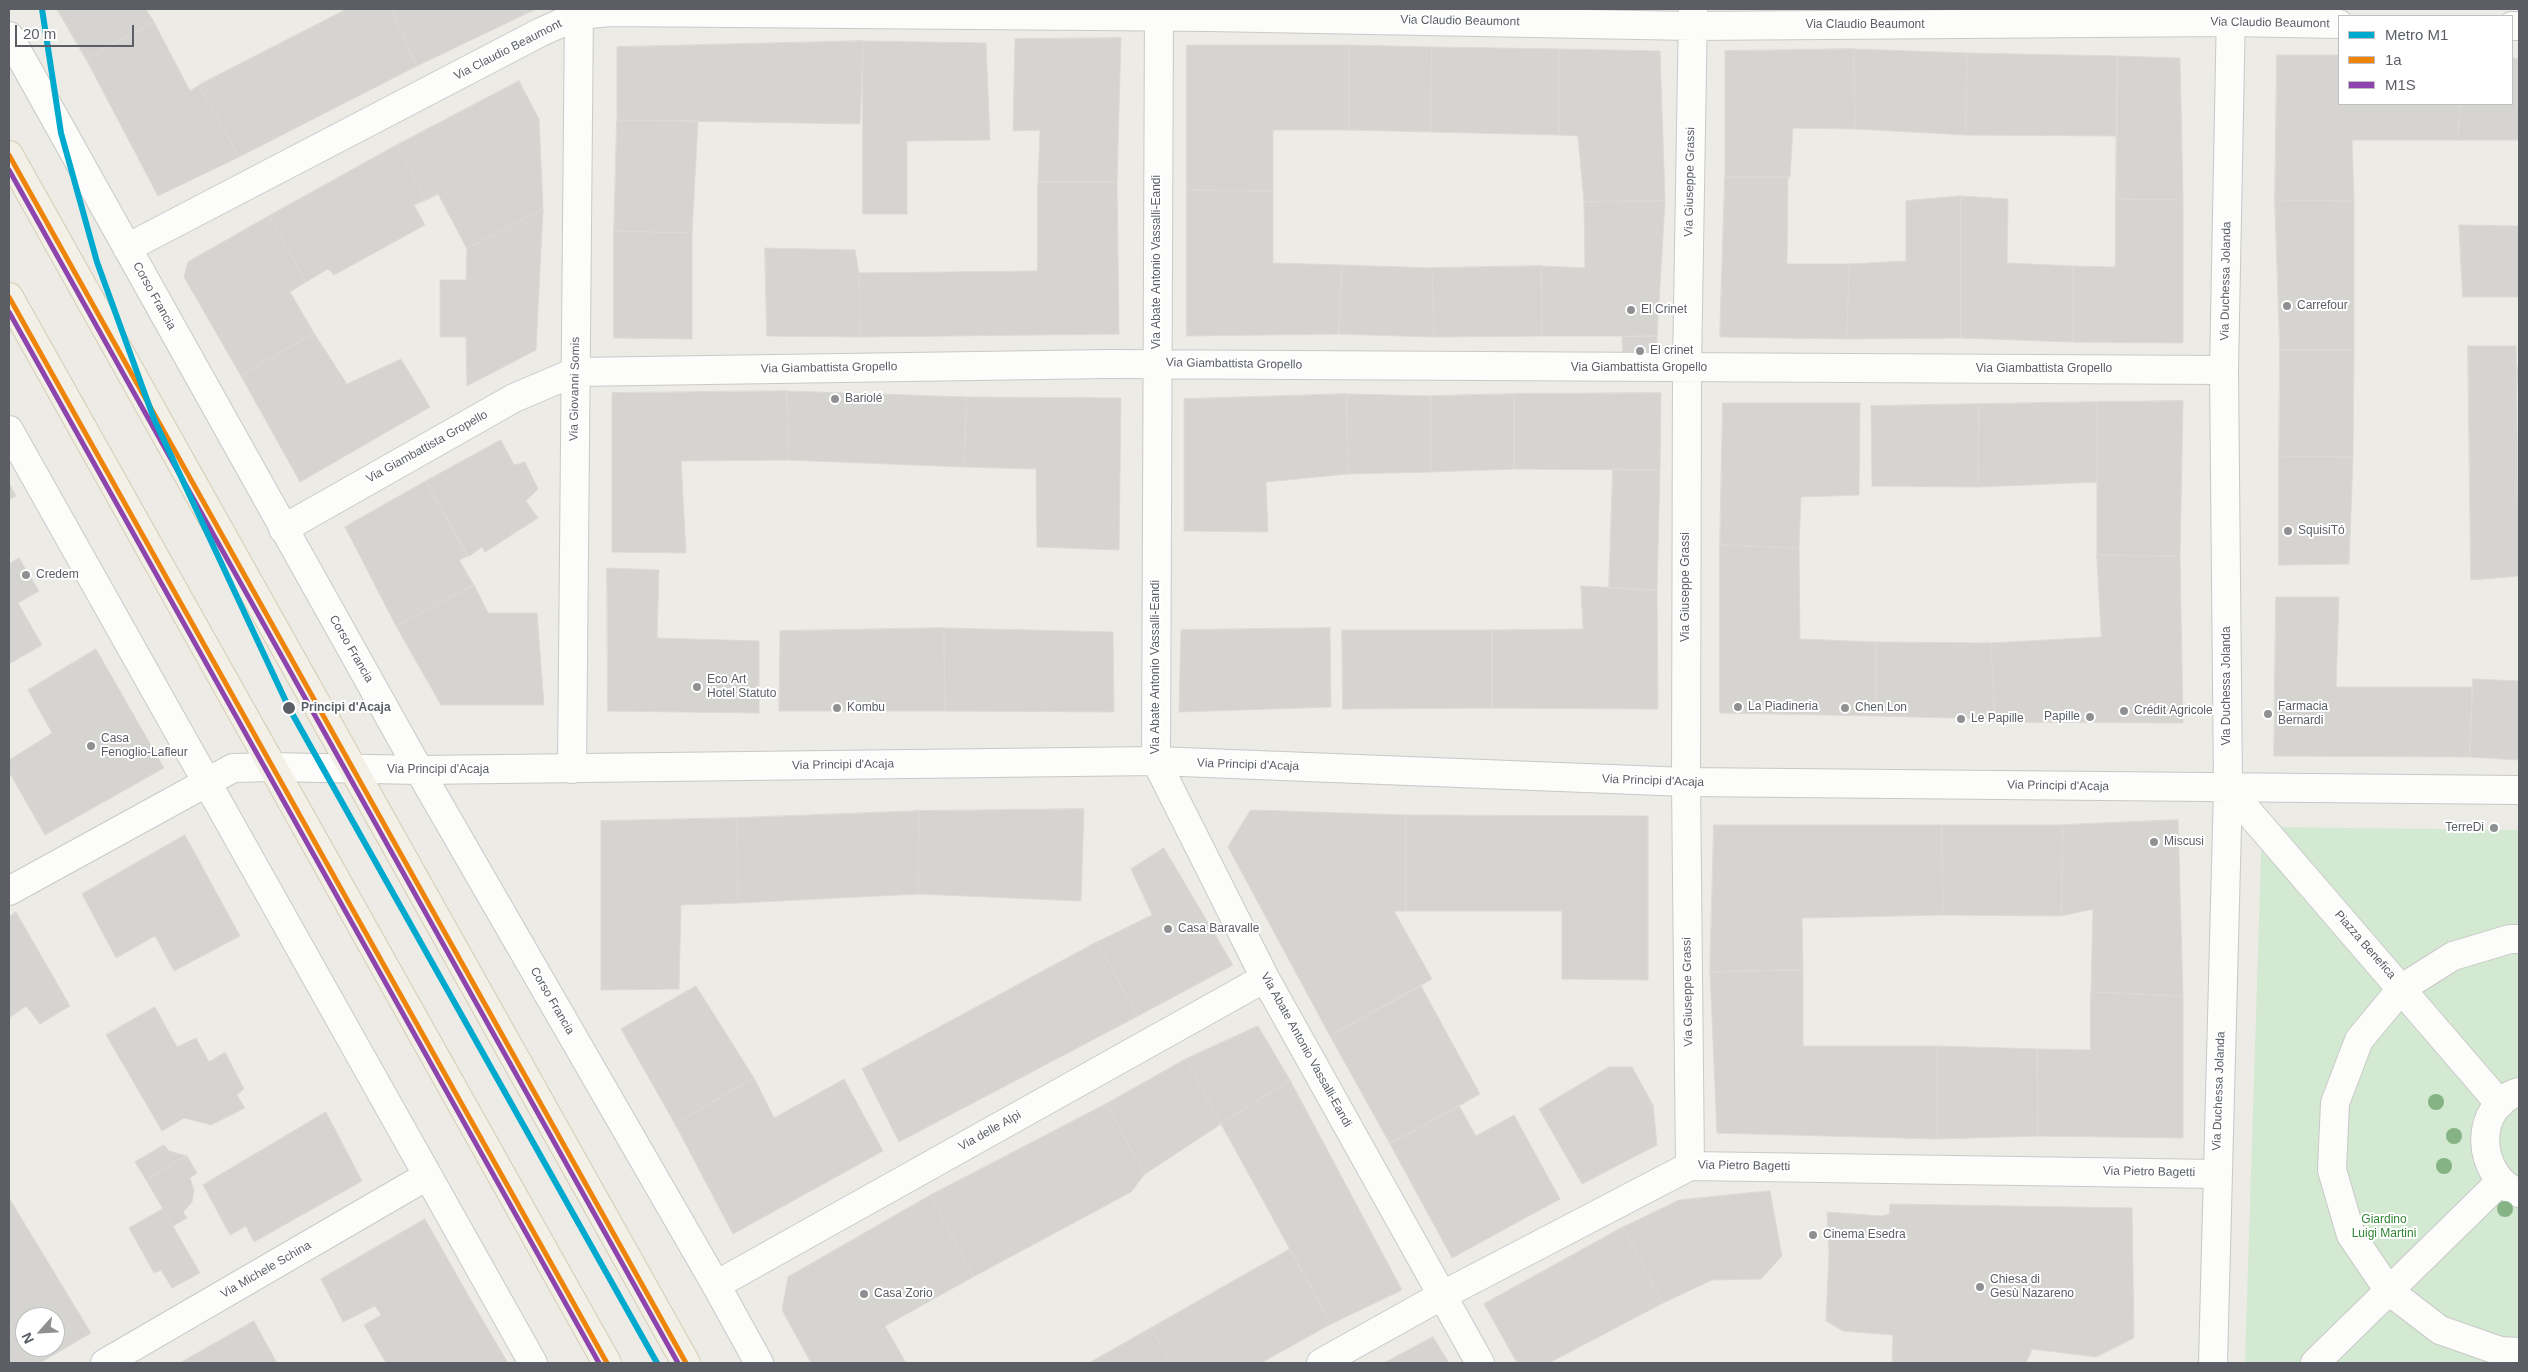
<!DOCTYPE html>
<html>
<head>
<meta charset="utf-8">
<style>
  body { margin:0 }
  #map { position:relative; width:2528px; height:1372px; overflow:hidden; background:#ecebe6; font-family:Arial,sans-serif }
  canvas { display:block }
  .frame { position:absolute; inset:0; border:10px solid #5b5f65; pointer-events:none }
  .legend { position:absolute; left:2338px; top:15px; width:175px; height:90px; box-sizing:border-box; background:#fff; border:1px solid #bdbfc1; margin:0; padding:6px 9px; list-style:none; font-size:15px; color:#5b5f65 }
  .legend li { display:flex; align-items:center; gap:10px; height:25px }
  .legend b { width:25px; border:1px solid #bdbfc1 }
  .north { position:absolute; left:15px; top:1307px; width:50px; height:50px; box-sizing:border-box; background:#fff; border:1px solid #bdbfc1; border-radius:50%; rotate:244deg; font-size:14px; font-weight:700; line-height:20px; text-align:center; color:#5b5f65 }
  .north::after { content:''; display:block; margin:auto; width:18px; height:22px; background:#8e9092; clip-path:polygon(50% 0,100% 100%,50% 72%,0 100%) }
  .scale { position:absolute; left:15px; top:25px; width:119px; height:22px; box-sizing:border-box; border:2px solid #5b5f65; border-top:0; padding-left:6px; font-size:15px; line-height:18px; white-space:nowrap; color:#5b5f65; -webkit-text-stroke:4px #fff; paint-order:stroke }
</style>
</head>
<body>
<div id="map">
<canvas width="2528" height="1372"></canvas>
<div class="frame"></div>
<ul class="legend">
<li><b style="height:6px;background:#00a9ce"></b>Metro M1</li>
<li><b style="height:6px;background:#ef840a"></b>1a</li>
<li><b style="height:6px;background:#8e44ad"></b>M1S</li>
</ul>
<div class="north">N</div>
<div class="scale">20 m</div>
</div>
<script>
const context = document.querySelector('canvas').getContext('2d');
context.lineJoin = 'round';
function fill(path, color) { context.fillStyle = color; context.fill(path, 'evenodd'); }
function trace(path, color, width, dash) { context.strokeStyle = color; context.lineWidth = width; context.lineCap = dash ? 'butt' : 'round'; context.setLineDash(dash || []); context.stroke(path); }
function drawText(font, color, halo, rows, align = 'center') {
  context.font = font + ' Arial,sans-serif'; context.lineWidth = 4; context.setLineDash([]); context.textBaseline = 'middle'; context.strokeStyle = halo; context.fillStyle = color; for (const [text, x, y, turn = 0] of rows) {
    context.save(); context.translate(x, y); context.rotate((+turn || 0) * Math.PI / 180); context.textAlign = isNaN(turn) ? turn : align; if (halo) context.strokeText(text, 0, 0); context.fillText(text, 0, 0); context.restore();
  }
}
fill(new Path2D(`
  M2262,827L2519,830V1363H2245Z`), '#d3e9d1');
const building = new Path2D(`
  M57,9H146L154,22L86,59Z
  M347,9H391L417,66L239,157L199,85Z
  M391,9H536L417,66Z
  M154,22L190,91L199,85L239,157L158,196L86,59Z
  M1121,38L1117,182H1038L1040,130L1013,131L1015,39Z
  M863,41L860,124L617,120V47Z
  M863,41L986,43L990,140L907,141V214H863Z
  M1187,45H1349V130H1273V191L1187,190Z
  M1349,45L1432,47L1431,132L1349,130Z
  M1432,47L1559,49V135L1431,132Z
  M1559,49L1660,51L1665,201L1584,202L1578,136L1559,135Z
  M1854,49L1967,53L1966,135L1855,129Z
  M1854,49L1855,129L1793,128L1790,177H1725V51Z
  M1967,53L2117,56V136L1966,135Z
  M2277,55H2339V104H2460L2458,140H2352L2354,201L2275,200Z
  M2117,56L2180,58L2183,200L2116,199Z
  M2512,58L2519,59V140H2458L2460,104H2512Z
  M519,81L539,119L543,209L467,249L438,194L426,200L397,145Z
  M617,120L698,121L692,233L614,231Z
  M397,145L426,200L414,205L425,225L334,275L328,269L306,282L269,216Z
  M1725,177H1788L1787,264H1849L1847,339L1720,337Z
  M1038,182H1117L1119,334L860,337L859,273L1037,271Z
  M1187,190L1273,191V263L1342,265L1339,334L1187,336Z
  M1961,196L2008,199L2007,263L2073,266V342L1961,338Z
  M1961,196V338L1847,339L1849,264L1906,261V201Z
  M2116,199L2183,200V343L2073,342V266L2115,267Z
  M2275,200L2354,201V350H2280Z
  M1665,201L1657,336H1542L1541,266L1585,268L1584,202Z
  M543,209L536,350L467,386L466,337H440V280H466L467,249Z
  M269,216L306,282L290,292L314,333L241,376L184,277L188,262Z
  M2459,225L2519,226V297H2463Z
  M614,231L692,233V339L614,338Z
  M765,248L855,250L859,273L860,337L767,336Z
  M1342,265L1432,268L1434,337L1339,334Z
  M1541,266L1542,336L1434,337L1432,268Z
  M314,333L347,384L401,359L430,407L300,482L241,376Z
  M1657,336V366H1623L1622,337Z
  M2468,346H2516L2519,576L2471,580Z
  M2280,350H2354L2353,457L2279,456Z
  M2517,367H2519V399Z
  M787,391L967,397L964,467L789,460Z
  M787,391L789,460L681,461L686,553L612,552V393Z
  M1661,393L1660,470L1514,469V394Z
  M1347,394L1431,396V472L1348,474Z
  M1347,394L1348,474L1266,482L1268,532L1184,531V399Z
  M1514,394V469L1431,472V396Z
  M967,397L1121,398L1119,550L1037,547L1036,469L964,467Z
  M2183,401L2180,556L2097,555V402Z
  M2097,402V482L1978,487L1979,404Z
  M1723,403H1860L1859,495L1801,497L1799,548L1720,545Z
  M1979,404L1978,487L1872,486L1871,406Z
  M501,440L514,465L525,462L538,489L526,501L538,518L485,552L482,547L468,557L426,481Z
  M2279,456L2353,457L2349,564L2279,565Z
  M1613,469L1660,470L1657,590L1609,588Z
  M426,481L468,556L459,560L474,585L396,626L345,527Z
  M9,482L16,496L9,500Z
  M1720,545L1799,548L1800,639L1876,642V716L1720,713Z
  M2097,555L2180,556L2183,723L1995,722L1991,643L2101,637Z
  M19,558L39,591L18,603L42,645L9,664V564Z
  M607,568L659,570L657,638L759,641V713L608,711Z
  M474,585L488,613H537L544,705H441L396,626Z
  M1581,586L1657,590L1658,709L1492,708V630L1583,629Z
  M2276,597H2339L2336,687H2472L2470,757L2274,756Z
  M944,628L1113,632L1114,712L945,711Z
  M944,628L945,711H779L780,631Z
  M1330,628L1331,707L1179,712L1181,630Z
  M1342,630H1492V708L1343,709Z
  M1876,642L1991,643L1995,722L1994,719L1876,716Z
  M96,649L164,768L45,835L9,772V760L52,733L28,690Z
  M2473,679L2519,681V760L2470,757Z
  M1084,809L1081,901L918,894L919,811Z
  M1251,810L1406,815V911H1394L1432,979L1330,1036L1228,847Z
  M919,811L918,894L738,903L737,818Z
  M1406,815L1648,816V980L1562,979V911H1406Z
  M737,818L738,903L681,905L679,989L601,990V821Z
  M2178,820L2183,996L2091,992L2093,909L2061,916L2063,825Z
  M1714,825H1942L1943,915L1802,918L1803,970L1710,972Z
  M1942,825H2063L2061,916L1943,915Z
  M185,835L240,936L174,971L155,936L116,958L82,894Z
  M1164,848L1233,965L1138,1016L1097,942L1152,915L1131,869Z
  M16,912L70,1006L40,1024L26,1006L9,1018V917Z
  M1097,942L1138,1016L899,1142L862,1069Z
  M1803,970V1046H1937V1139L1717,1133L1710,972Z
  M696,986L754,1078L675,1124L621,1029Z
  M1421,986L1480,1094L1390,1144L1330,1036Z
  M2091,992L2183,996V1138L2038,1136L2037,1049L2090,1050Z
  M155,1007L177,1047L196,1038L209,1062L225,1052L244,1089L237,1095L245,1108L211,1125L184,1118L162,1131L106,1035Z
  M1258,1026L1290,1080L1221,1124L1186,1059Z
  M1937,1046L2037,1049L2038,1136L1937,1139Z
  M1186,1059L1221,1124L1145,1174L1106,1104Z
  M1609,1067H1632L1653,1105L1657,1145L1582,1184L1539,1109Z
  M754,1078L774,1118L844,1079L883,1151L733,1234L675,1124Z
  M1290,1080L1402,1290L1331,1324L1221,1124Z
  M1106,1104L1145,1174L1131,1192L973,1277L931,1195Z
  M1459,1106L1476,1136L1514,1115L1560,1199L1452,1258L1390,1144Z
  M326,1112L362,1181L254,1242L246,1226L230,1235L203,1185Z
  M164,1145L169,1151L187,1156L146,1180L135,1162Z
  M187,1156L197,1173L190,1178L194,1190L192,1202L183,1212L187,1218L173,1226L146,1180Z
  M1770,1191L1782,1256L1761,1279L1712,1280L1663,1303L1623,1227L1679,1200Z
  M931,1195L973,1277L885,1326L906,1363H811L782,1310L788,1277Z
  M9,1198L91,1333L40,1363H9ZM25,1317H55V1347H25Z
  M1890,1204L2132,1208L2134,1338L2096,1357L2032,1349L2026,1363H1892L1893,1335L1843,1331L1826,1321L1829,1253L1827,1212L1882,1216L1889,1214Z
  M163,1209L200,1273L172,1288L161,1270L154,1273L129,1228Z
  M425,1219L472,1302L508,1363H386L364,1325L381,1315L375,1306L343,1322L321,1279Z
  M1623,1227L1663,1303L1549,1363H1517L1484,1304Z
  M1290,1249L1331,1324L1261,1363H1172L1151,1328Z
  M254,1321L277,1363H180Z
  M1151,1328L1172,1363H1089Z
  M1433,1337L1449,1363H1384Z`);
fill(building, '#d6d4d1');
trace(building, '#dcdad5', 1);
const street = new Path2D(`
  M1159,9L1156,761L1265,978L1480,1363
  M2512,26H2519
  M9,36L419,770
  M127,248L541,32L579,15L611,12L1210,17L1692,26L2230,22L2339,24
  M9,430L533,1363
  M283,529L514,398L575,372L1109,364L2224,370
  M572,769L579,9
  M2228,788L2500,1104
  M9,891L233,768L272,767
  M2519,939H2510L2453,956L2402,988L2359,1040L2335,1103L2332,1170L2351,1235L2389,1291L2440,1330L2500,1351L2519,1352
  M2519,1092C2472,1106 2476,1176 2519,1193
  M1690,1166L1686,782L1687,368L1693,9
  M716,1285L1265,978
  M105,1363L427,1176
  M1321,1363L1441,1296L1690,1166L2216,1174
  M2315,1363L2501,1181`);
const secondary = new Path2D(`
  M272,767L419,770L1156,761L1686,782L2519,790
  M419,770L716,1285L759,1363
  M2213,1363L2228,788L2224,370L2231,9`);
const primary = new Path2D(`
  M9,155L686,1363
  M9,297L607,1363`);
trace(street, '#c9c9c8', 30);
trace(secondary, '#c7c8c7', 30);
trace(primary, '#d5ccb3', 30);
trace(street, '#fcfcfb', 28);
trace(secondary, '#fcfcfb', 28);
trace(primary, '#f3f1e7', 28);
trace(new Path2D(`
  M9,155L686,1363
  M9,297L607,1363`), '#ef840a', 5);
trace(new Path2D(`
  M9,170L678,1363
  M9,312L599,1363`), '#8e44ad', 5);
trace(new Path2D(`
  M42,9L61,133L97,262L154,419L289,708L657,1363`), '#00a9ce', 6);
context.fillStyle = '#85b385';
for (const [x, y] of [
  [2436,1102],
  [2454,1136],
  [2444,1166],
  [2505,1209]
]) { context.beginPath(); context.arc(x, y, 8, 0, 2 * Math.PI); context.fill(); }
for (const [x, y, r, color] of [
  [2287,306,5,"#8e9092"],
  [1631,310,5,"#8e9092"],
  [1640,351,5,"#8e9092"],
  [835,399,5,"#8e9092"],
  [2288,531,5,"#8e9092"],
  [26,575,5,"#8e9092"],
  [697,687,5,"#8e9092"],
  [1738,707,5,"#8e9092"],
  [289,708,7,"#5b5f65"],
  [837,708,5,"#8e9092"],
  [1845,708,5,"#8e9092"],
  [2124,711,5,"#8e9092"],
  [2268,714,5,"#8e9092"],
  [2090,717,5,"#8e9092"],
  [1961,719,5,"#8e9092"],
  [91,746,5,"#8e9092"],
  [2494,828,5,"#8e9092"],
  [2154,842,5,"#8e9092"],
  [1168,929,5,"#8e9092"],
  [1813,1235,5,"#8e9092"],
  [1980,1287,5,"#8e9092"],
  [864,1294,5,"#8e9092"]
]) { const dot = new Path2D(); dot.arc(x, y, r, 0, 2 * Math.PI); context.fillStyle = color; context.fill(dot); trace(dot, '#fff', 2); }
drawText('12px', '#5b5f65', '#fff', [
  ["Via Claudio Beaumont",1460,21,1],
  ["Via Claudio Beaumont",2270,23,1],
  ["Via Claudio Beaumont",1865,25],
  ["Via Claudio Beaumont",508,50,-27],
  ["Via Giuseppe Grassi",1690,182,-89],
  ["Via Abate Antonio Vassalli-Eandi",1157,262,-90],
  ["Via Duchessa Jolanda",2226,281,-89],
  ["Corso Francia",154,296,61],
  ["Via Giambattista Gropello",1234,364,1],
  ["Via Giambattista Gropello",829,368,-1],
  ["Via Giambattista Gropello",1639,368],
  ["Via Giambattista Gropello",2044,369],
  ["Via Giovanni Somis",575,389,-89],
  ["Via Giambattista Gropello",427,447,-29],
  ["Via Giuseppe Grassi",1686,587,-90],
  ["Corso Francia",351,649,60],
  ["Via Abate Antonio Vassalli-Eandi",1156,667,-90],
  ["Via Duchessa Jolanda",2227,686,-90],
  ["Via Principi d'Acaja",843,765,-1],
  ["Via Principi d'Acaja",1248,765,2],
  ["Via Principi d'Acaja",438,770],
  ["Via Principi d'Acaja",1653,781,2],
  ["Via Principi d'Acaja",2058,786,1],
  ["Piazza Benefica",2365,945,49],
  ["Via Giuseppe Grassi",1688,992,-91],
  ["Corso Francia",552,1001,60],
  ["Via Abate Antonio Vassalli-Eandi",1306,1050,61],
  ["Via Duchessa Jolanda",2219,1091,-88],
  ["Via delle Alpi",990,1131,-29],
  ["Via Pietro Bagetti",1744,1166,1],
  ["Via Pietro Bagetti",2149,1172,1],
  ["Via Michele Schina",266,1270,-30]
]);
drawText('12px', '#5b5f65', '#fff', [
  ["Carrefour",2297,306],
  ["El Crinet",1641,310],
  ["El crinet",1650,351],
  ["Bariolé",845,399],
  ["SquisiTó",2298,531],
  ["Credem",36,575],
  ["Eco Art",707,680],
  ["Hotel Statuto",707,694],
  ["La Piadineria",1748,707],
  ["Farmacia",2278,707],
  ["Bernardi",2278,721],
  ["Kombu",847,708],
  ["Chen Lon",1855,708],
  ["Crédit Agricole",2134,711],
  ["Papille",2080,717,"right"],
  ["Le Papille",1971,719],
  ["Casa",101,739],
  ["Fenoglio-Lafleur",101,753],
  ["TerreDi",2484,828,"right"],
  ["Miscusi",2164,842],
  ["Casa Baravalle",1178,929],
  ["Cinema Esedra",1823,1235],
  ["Chiesa di",1990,1280],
  ["Gesù Nazareno",1990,1294],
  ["Casa Zorio",874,1294]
], 'left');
drawText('bold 12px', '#5b5f65', '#fff', [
  ["Principi d'Acaja",301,708]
], 'left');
drawText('12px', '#318635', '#fff', [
  ["Giardino",2384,1220],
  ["Luigi Martini",2384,1234]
]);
</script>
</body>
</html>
